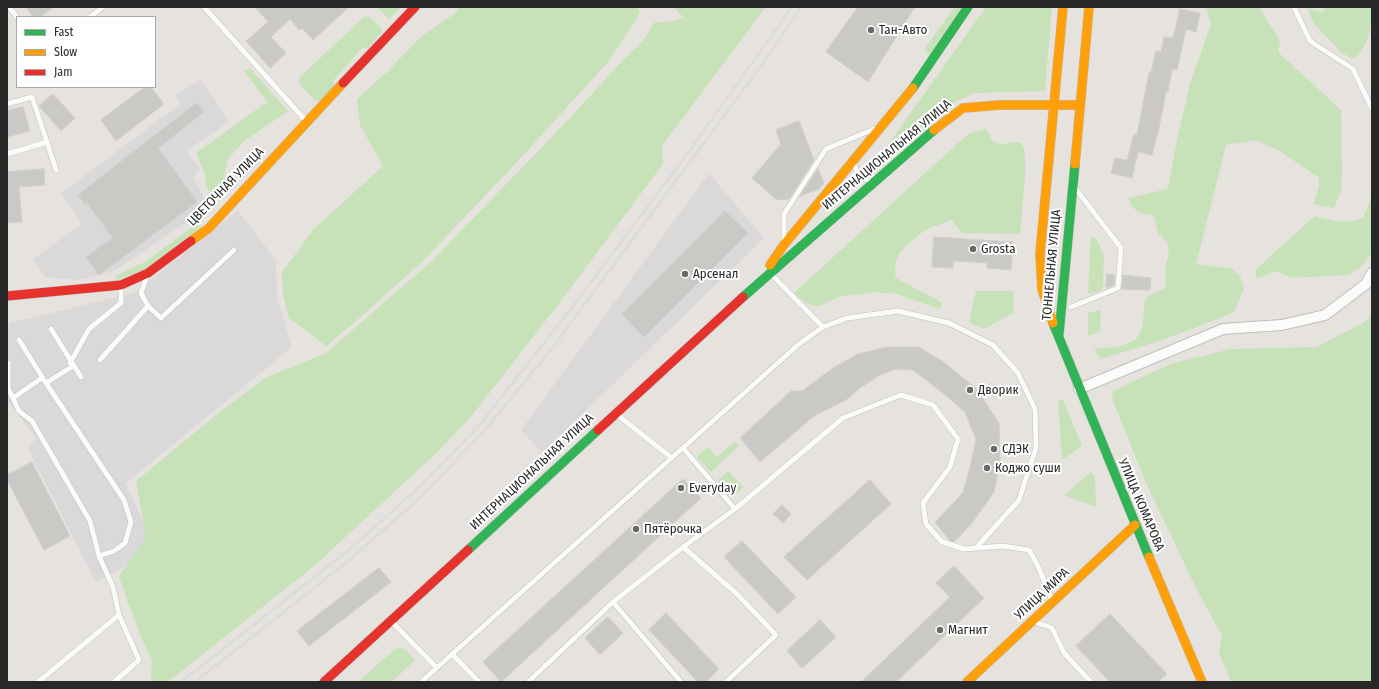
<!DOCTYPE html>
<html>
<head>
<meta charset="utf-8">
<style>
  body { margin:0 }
  #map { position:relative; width:1379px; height:689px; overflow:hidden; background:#e6e3de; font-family:"Fira Sans Condensed",sans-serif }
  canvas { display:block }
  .frame { position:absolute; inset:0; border:8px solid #282828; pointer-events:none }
  .legend { position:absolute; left:16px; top:16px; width:140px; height:72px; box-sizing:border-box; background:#fff; border:1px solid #a9a9a9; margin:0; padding:5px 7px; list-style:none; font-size:12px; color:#282828 }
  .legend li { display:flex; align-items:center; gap:8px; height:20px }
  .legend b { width:20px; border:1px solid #a9a9a9 }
</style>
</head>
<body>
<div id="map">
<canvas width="1379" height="689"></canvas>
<div class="frame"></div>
<ul class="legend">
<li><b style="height:5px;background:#30b455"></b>Fast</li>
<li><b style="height:5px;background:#ff9f0a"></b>Slow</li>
<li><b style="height:5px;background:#e5322d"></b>Jam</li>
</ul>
</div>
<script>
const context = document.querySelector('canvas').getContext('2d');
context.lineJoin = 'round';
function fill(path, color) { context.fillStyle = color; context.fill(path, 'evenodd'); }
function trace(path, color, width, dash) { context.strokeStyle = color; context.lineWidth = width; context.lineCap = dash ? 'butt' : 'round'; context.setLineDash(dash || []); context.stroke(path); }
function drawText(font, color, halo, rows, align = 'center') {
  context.font = font + ' "Fira Sans Condensed",sans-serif'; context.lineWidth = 4; context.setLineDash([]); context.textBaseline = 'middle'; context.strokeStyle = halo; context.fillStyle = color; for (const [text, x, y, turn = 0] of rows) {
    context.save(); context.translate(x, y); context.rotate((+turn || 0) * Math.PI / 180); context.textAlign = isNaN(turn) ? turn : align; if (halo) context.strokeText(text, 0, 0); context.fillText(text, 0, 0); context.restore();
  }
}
fill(new Path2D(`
  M201,79L229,122L186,151L200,169L193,178L209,207L114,271L78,280L45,277L33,259L82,224L61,193L180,104L176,95Z
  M709,173L764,238L542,453L521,430Z
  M238,211L276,260L277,298L292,347L125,484L158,549L96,582L28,449L36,438L7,400V346L9,323L134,293Z`), '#dbd8da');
fill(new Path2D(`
  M377,7H401L389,19Z
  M460,7H637L640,13L608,62L516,163L423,261L356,321L326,346L289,318L283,294L282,272L314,229L383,166L360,125L357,99L387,72L422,36L454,14Z
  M674,7H766L662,146L663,164L557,306L470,418L431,458L313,567L168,682H149L151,681L152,660L140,635L119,577L146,536L136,481L216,415L265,378L326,353L432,261L569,119L620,63L643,41L655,22H668L684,18Z
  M954,7H962L930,54L924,50Z
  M986,7H1052L1045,91L975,93L957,101L874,174H872L870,170Z
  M1206,7H1259L1280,41L1278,52L1341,110L1342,172L1341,191L1334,208L1313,204L1319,186V178L1280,151L1255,140L1226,145L1196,264L1232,269L1240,276L1244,288L1234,312C1190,331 1146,346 1101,359L1094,349C1108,347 1133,348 1140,333C1144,325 1144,307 1145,298L1165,288L1166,264L1169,254L1167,242L1158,233L1154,216C1150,214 1148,215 1144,214C1135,212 1132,206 1128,198L1168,189L1177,140L1190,84L1211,24Z
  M1326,7H1372C1372,25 1369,49 1352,59L1341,52L1314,24L1307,8L1322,12Z
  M364,17H370L382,29V32L368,48H362L333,81L334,88L321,100L315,101L299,83L300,77Z
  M250,68L288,111L244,141L228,159L223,184L220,192L213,194L206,187L205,175L196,153L267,102L244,71Z
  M986,129L989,133L992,141L1002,145L1013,142L1020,143L1024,148L1025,155V178L1020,234L962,233L951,219C946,224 939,224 932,227C925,229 919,235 914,239C900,250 892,259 896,278L943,303L940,309L897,294L874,292L838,297L820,306H814L806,303L794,293L968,134Z
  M1372,194V253L1361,267L1349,275L1292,278L1276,271L1257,278L1255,270L1315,216C1333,221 1345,225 1363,218Z
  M198,223L202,226L146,269L117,280L115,276L145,262Z
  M1091,237L1096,238L1104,255L1103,288L1099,292L1088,293Z
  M976,291H1014L1013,313L984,329L969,322Z
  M1101,310L1100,332L1088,336V313Z
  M1372,313V682H1231L1219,653L1222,636L1197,590L1147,485L1112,399L1113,391L1170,364L1231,349L1316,347L1365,322Z
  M1063,399L1082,446L1062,460L1058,400Z
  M734,442L740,445L711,472L697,457L708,447L717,457Z
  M728,471L743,487L736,494L730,493L718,480Z
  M1091,472L1095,476L1096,507L1064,495Z
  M401,648L405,649L415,660L392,682H358L395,649Z`), '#c7e1b8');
const building = new Path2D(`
  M26,7H54L40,17H33Z
  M255,7H349L313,40L302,28L299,30L290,19L271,37L286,53L270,68L246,41L268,22Z
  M858,7H915L868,82L826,52Z
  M1180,9L1200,13L1196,32L1186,29L1177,70L1172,69L1168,92H1166L1159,128L1152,155L1138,152L1132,178L1111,173L1115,158L1127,160L1134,134L1137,135L1149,73H1151L1156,51L1161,52L1164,37L1173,38Z
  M145,87H151L164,104L116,141L101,120Z
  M53,94L75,118L61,131L39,106Z
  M197,103L204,112L158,148L197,202L99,275L86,257L113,238L87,203L85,204L78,195Z
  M23,107L30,131L7,137V111Z
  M799,121L814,160L789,199L777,200L752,178L781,144L776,130Z
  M44,169L45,185L19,187L22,222L7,223V172Z
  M818,169L824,183L819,189L800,196Z
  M725,211L748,233L644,337L622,314Z
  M934,237L1013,242L1011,270L987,268V263L953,261V268L932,267Z
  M1107,274L1115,275L1114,285L1108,288L1106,287Z
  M1123,275L1151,278L1150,290L1122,289Z
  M887,347H918L942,361L976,388L999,423L1000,462L994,492L972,523L954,542L950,541L935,522L963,493L971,463L976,439L965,412L944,394L913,370L895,369L878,376L860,388L846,400L814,416L760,462L740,438L791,391H802L833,368L858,354Z
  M32,462L70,536L44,550L7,480V475Z
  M683,479L701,498L501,682L483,662Z
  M870,480L891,504L807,580L784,557Z
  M782,505L791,514L783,523L773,514Z
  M742,541L796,597L778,614L724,557Z
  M954,566L984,598L896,682H861L950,597L936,583Z
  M379,568L391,582L309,646L297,631Z
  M666,613L719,669L706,682H698L649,630Z
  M1110,614L1167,674L1158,682H1110L1076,646Z
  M608,617L623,633L600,655L585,638Z
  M820,620L836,637L802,668L787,651Z`);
fill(building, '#cbc9c5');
trace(building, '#d1cfca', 1);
const lane = new Path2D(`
  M9,7L17,17
  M204,7L306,121
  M1294,7L1310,41L1353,69L1372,109
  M90,17L103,7
  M7,104L32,97L47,142
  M7,154L47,142L56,170
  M854,164C856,173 862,178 871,182
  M784,240V214L826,149L874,129
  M770,273L823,327
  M147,276L141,293L148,306L161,318L234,250
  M1071,307L1118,288L1121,248L1076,189
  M51,329L81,377
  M19,340L46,383L124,500L131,522L125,543L114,551L99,556
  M100,360L148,306
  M8,363V388L19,411L32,421L90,521L99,556L113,587L119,615L139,660L114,682
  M70,363L89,329L121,303V286
  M46,383L73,366
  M13,398L42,378
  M616,414L672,458
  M683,448L735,509
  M683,547L736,593L776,635L726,682
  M613,602L681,682
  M391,621L437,668
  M1035,622L1052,628L1064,653L1091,682
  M452,654L479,682
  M38,682L119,615
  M421,682L799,344L823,327L847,318L898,311L949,323L993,345L1018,373L1035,409L1036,448L1019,500L976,548
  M528,682L613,602L683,547L735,509L843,418L901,395L933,405L958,439L950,467L923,503L926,524L942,542L964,549L1003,546L1029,550L1038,566L1052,600`);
const street = new Path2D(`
  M1079,389L1223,329L1282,325L1325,315L1366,284L1372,273`);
const fast = new Path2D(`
  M913,88L968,7
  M743,297L934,130
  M1053,323L1149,557
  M1059,334L1075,164
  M468,550L598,430`);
const slow = new Path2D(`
  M934,130L963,108L1000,105H1079
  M1075,164L1089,7
  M191,241L209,228L343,83
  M770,265L783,246L913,88
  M1053,323L1042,289L1040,254L1063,7
  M1149,557L1202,682
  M967,682L1135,525`);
const jam = new Path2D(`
  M343,83L415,7
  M7,296L121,285L148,273L191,241
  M598,430L743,297
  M324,682L468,550`);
trace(lane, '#c0bfbf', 6);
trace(street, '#c0bfbf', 12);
trace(fast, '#c0bfbf', 10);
trace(slow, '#c0bfbf', 10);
trace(jam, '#c0bfbf', 10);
trace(lane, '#fbfbfa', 5);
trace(street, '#fbfbfa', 10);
trace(fast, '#30b455', 9);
trace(slow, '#ff9f0a', 9);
trace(jam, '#e5322d', 9);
trace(new Path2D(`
  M181,682L350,549L415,491L478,427L580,297L690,150L792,7
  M195,682L347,562L421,497L484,431L550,351L769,55L801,7`), '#dddcdd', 3);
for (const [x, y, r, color] of [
  [871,30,4,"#6a6968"],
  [973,249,4,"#6a6968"],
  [685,274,4,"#6a6968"],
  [970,390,4,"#6a6968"],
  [994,449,4,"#6a6968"],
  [987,468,4,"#6a6968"],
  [681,488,4,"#6a6968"],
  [636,529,4,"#6a6968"],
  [940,630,4,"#6a6968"]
]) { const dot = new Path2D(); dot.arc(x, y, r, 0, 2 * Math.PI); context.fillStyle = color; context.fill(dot); trace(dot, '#fff', 1.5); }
drawText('13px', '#282828', '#fff', [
  ["Тан-Авто",879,30],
  ["Grosta",981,249],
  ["Арсенал",693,274],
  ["Дворик",978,390],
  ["СДЭК",1002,449],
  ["Коджо суши",995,468],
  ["Everyday",689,488],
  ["Пятёрочка",644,529],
  ["Магнит",948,630]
], 'left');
drawText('13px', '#282828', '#fff', [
  ["ИНТЕРНАЦИОНАЛЬНАЯ УЛИЦА",887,155,-40],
  ["ЦВЕТОЧНАЯ УЛИЦА",226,187,-46],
  ["ТОННЕЛЬНАЯ УЛИЦА",1052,265,-85],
  ["ИНТЕРНАЦИОНАЛЬНАЯ УЛИЦА",532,472,-43],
  ["УЛИЦА КОМАРОВА",1141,505,67],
  ["УЛИЦА МИРА",1042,594,-43]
]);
</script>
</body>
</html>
